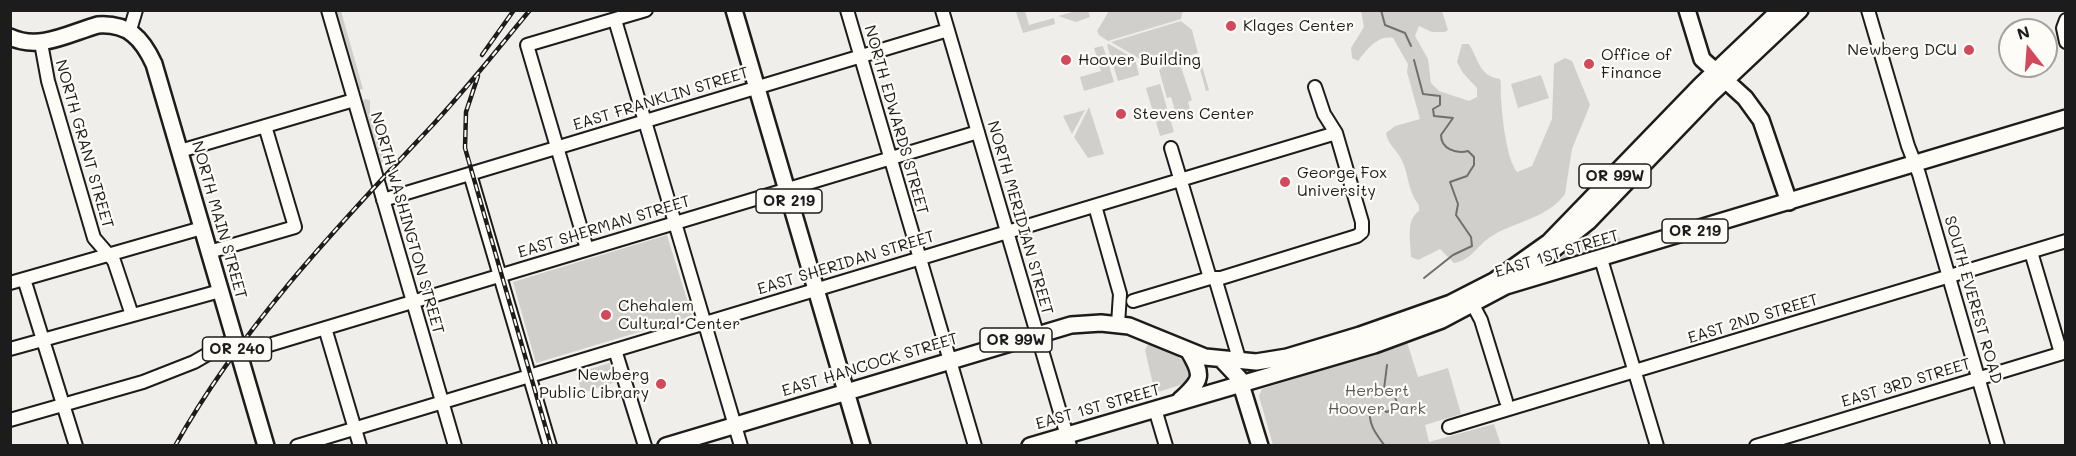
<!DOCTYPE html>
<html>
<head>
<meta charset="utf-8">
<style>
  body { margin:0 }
  #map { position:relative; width:2076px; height:456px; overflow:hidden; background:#f0eeea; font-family:Mali,sans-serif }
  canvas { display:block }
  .frame { position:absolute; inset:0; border:12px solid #1c1c1c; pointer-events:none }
  .north { position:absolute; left:1998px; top:18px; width:60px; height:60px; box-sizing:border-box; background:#fdfcf7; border:2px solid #a3a29f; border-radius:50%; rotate:343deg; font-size:16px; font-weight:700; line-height:24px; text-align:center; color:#1c1c1c }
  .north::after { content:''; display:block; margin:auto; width:21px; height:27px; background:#d1495b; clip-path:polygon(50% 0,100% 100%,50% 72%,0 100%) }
</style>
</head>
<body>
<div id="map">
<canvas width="2076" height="456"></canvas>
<div class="frame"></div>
<div class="north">N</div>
</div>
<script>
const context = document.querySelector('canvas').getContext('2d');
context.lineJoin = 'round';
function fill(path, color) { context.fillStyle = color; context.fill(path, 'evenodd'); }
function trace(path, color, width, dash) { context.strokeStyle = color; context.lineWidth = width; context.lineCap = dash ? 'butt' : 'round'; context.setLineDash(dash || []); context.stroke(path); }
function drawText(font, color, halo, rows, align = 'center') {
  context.font = font + ' Mali,sans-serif'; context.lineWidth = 4.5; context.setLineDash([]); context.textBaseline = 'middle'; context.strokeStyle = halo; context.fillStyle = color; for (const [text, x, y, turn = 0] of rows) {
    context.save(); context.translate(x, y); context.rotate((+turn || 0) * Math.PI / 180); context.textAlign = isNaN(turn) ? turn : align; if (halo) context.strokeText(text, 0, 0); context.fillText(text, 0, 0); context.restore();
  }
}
fill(new Path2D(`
  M1088,10L1090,17L1076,22L1058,16L1076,11Z
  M335,11H341L363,89L358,90Z
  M1025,11L1029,25L1054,18L1055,24L1023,33L1016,12Z
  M1109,11V10L1183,11L1181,19L1108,41L1099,35L1097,31Z
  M1361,11H1442L1448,30L1445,32H1432L1419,26L1415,36L1428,59L1431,83L1439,91L1469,101L1477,97V88L1463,73L1457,62L1462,44H1469C1479,60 1479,76 1500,79C1502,86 1500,91 1501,98C1502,115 1506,158 1517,172L1532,166L1552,119L1554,64L1565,58L1572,61L1590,105L1572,149L1565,194C1548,218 1516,221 1492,236C1478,244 1471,261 1454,263L1440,249L1418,260L1411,257C1411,243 1405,220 1419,211V205C1407,191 1409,171 1400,157C1394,147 1388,144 1386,133L1395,126L1420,119L1407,72L1408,64L1393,38C1377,35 1367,50 1358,61L1352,58L1351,48L1364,27Z
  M1181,21L1192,30L1198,53L1152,66L1111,42Z
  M1109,44L1135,59L1139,75L1118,81L1107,45Z
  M1103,46L1114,82L1084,91L1080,77L1101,71L1094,48Z
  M1199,55L1209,90L1206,91L1198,62L1185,63L1186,65L1181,67L1192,100L1188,102L1191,113L1177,117L1171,97L1167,98L1159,70L1164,66Z
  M1541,75L1549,98L1518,108L1511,84Z
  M1160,84L1169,115L1155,119L1146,88Z
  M365,99L370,100V112L384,157L382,163H379L360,104Z
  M1089,107L1104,154L1088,158L1074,137Z
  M1085,110L1072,134L1063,116Z
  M1170,118L1174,132L1160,136L1156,122Z
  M1589,233L1610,241L1619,237L1621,241L1604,245L1593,254L1587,236Z
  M667,235L692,316L536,363L513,282Z
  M1585,237L1591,258L1550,267Z
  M1149,342C1165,349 1183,355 1190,372L1186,383L1155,393L1145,350Z
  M1407,342L1418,377L1448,368L1461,414L1425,425L1429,442L1494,424L1501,445H1273L1259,396L1262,389Z
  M610,363L616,382L582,393L576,373Z`), '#d0cfcc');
trace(new Path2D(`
  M1381,10L1385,25L1405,33L1411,46
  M1414,60L1423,94L1440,96V105L1433,109L1434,116L1453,118L1441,135C1441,149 1456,154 1468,151L1474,157V165L1467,176L1450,182L1458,204L1456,215L1471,237L1472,246L1453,255L1424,278
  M1385,446C1375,433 1368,424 1370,407L1373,405L1387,412L1394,409L1397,404L1395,396L1384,389L1387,365`), '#706f6d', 2);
const minor = new Path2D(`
  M328,10L455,446
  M847,10L975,446
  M942,10L1070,446
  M1868,10L1908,146L1919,174L1998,446
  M615,20L741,446
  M2066,20L2063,28L2066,42
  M130,30L136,10
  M41,43L48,81L94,238L114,261L132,315
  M1171,148L1210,278
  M180,151L354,100
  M470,174L550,446
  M383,200L948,30
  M1095,206L1120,294L1118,324
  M587,249L527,45L646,10
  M209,252L295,227L265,126
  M2031,252L2061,353
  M1601,259L1657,446
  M1215,278L1240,362
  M24,279L76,446
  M10,283L202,228
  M1133,301L1210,278H1221L1357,236L1362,232V222L1336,133L1324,114L1315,87
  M1473,305L1481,320L1506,401
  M325,328L360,446
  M10,349L220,291
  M615,350L645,446
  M239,354L978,132
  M1155,409L1166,446
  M10,420L143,382L194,362L234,339
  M1449,427L2066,241
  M297,446L1336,133
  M1756,446L2066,352`);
const major = new Path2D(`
  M734,10L862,446
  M1687,10L1702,59L1745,98L1761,120L1789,202
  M10,37C40,51 69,33 98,25C128,23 142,38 154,64L266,446
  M1518,278L1588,222L1710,95L1800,10
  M1222,360L1239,378L1260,446
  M1180,400C1202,380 1204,376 1188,350
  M666,446L1071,325L1101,323L1129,326L1205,357L1256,362L1287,357L1360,335L1451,303L1494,281L1549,242L1701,85L1780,10
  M1030,446L1374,345L1442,320L1506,286L2066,118`);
trace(minor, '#1c1c1c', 16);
trace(major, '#1c1c1c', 20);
trace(minor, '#fdfcf7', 12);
trace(major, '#fdfcf7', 15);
const rail = new Path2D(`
  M482,55L514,10
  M478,76L466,112L465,148L551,446
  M175,446C241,328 335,229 427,131C463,93 496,51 530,10`);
trace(rail, '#1c1c1c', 4.5);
trace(rail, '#fdfcf7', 2, [7]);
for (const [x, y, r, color] of [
  [1231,26,6,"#d1495b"],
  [1969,50,6,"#d1495b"],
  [1066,60,6,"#d1495b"],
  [1589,64,6,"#d1495b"],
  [1121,114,6,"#d1495b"],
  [1285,182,6,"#d1495b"],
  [606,315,6,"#d1495b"],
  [661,384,6,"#d1495b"]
]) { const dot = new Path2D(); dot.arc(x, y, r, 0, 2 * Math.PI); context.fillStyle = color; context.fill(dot); trace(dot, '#fdfcf7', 2); }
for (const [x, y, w] of [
  [1615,176,72],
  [789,201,66],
  [1695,231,66],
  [1016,340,72],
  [237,349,69]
]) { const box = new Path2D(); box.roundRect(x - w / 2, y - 12, w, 24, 4.5); context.fillStyle = '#fdfcf7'; context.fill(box); trace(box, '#1c1c1c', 1.5); }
drawText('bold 15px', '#1c1c1c', null, [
  ["OR 99W",1615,176],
  ["OR 219",789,201],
  ["OR 219",1695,231],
  ["OR 99W",1016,340],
  ["OR 240",237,349]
]);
drawText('16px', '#1c1c1c', '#fdfcf7', [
  ["Klages Center",1243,26],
  ["Newberg DCU",1957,50,"right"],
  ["Office of",1601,55],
  ["Finance",1601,73],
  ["Hoover Building",1078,60],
  ["Stevens Center",1133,114],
  ["George Fox",1297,173],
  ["University",1297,191],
  ["Chehalem",618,306],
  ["Cultural Center",618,324],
  ["Newberg",649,375,"right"],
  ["Public Library",649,393,"right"]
], 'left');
drawText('16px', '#1c1c1c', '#fdfcf7', [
  ["EAST FRANKLIN STREET",661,99,-17],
  ["NORTH EDWARDS STREET",896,120,74],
  ["NORTH GRANT STREET",84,144,74],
  ["NORTH MERIDIAN STREET",1020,218,74],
  ["NORTH MAIN STREET",219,220,74],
  ["NORTH WASHINGTON STREET",407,223,74],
  ["EAST SHERMAN STREET",604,227,-17],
  ["EAST 1ST STREET",1557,254,-17],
  ["EAST SHERIDAN STREET",846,263,-17],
  ["SOUTH EVEREST ROAD",1973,300,74],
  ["EAST 2ND STREET",1753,319,-17],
  ["EAST HANCOCK STREET",870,365,-17],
  ["EAST 3RD STREET",1906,383,-17],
  ["EAST 1ST STREET",1098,407,-16]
]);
drawText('16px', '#5b5b5a', '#fdfcf7', [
  ["Herbert",1377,391],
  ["Hoover Park",1377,409]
]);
</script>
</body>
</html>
